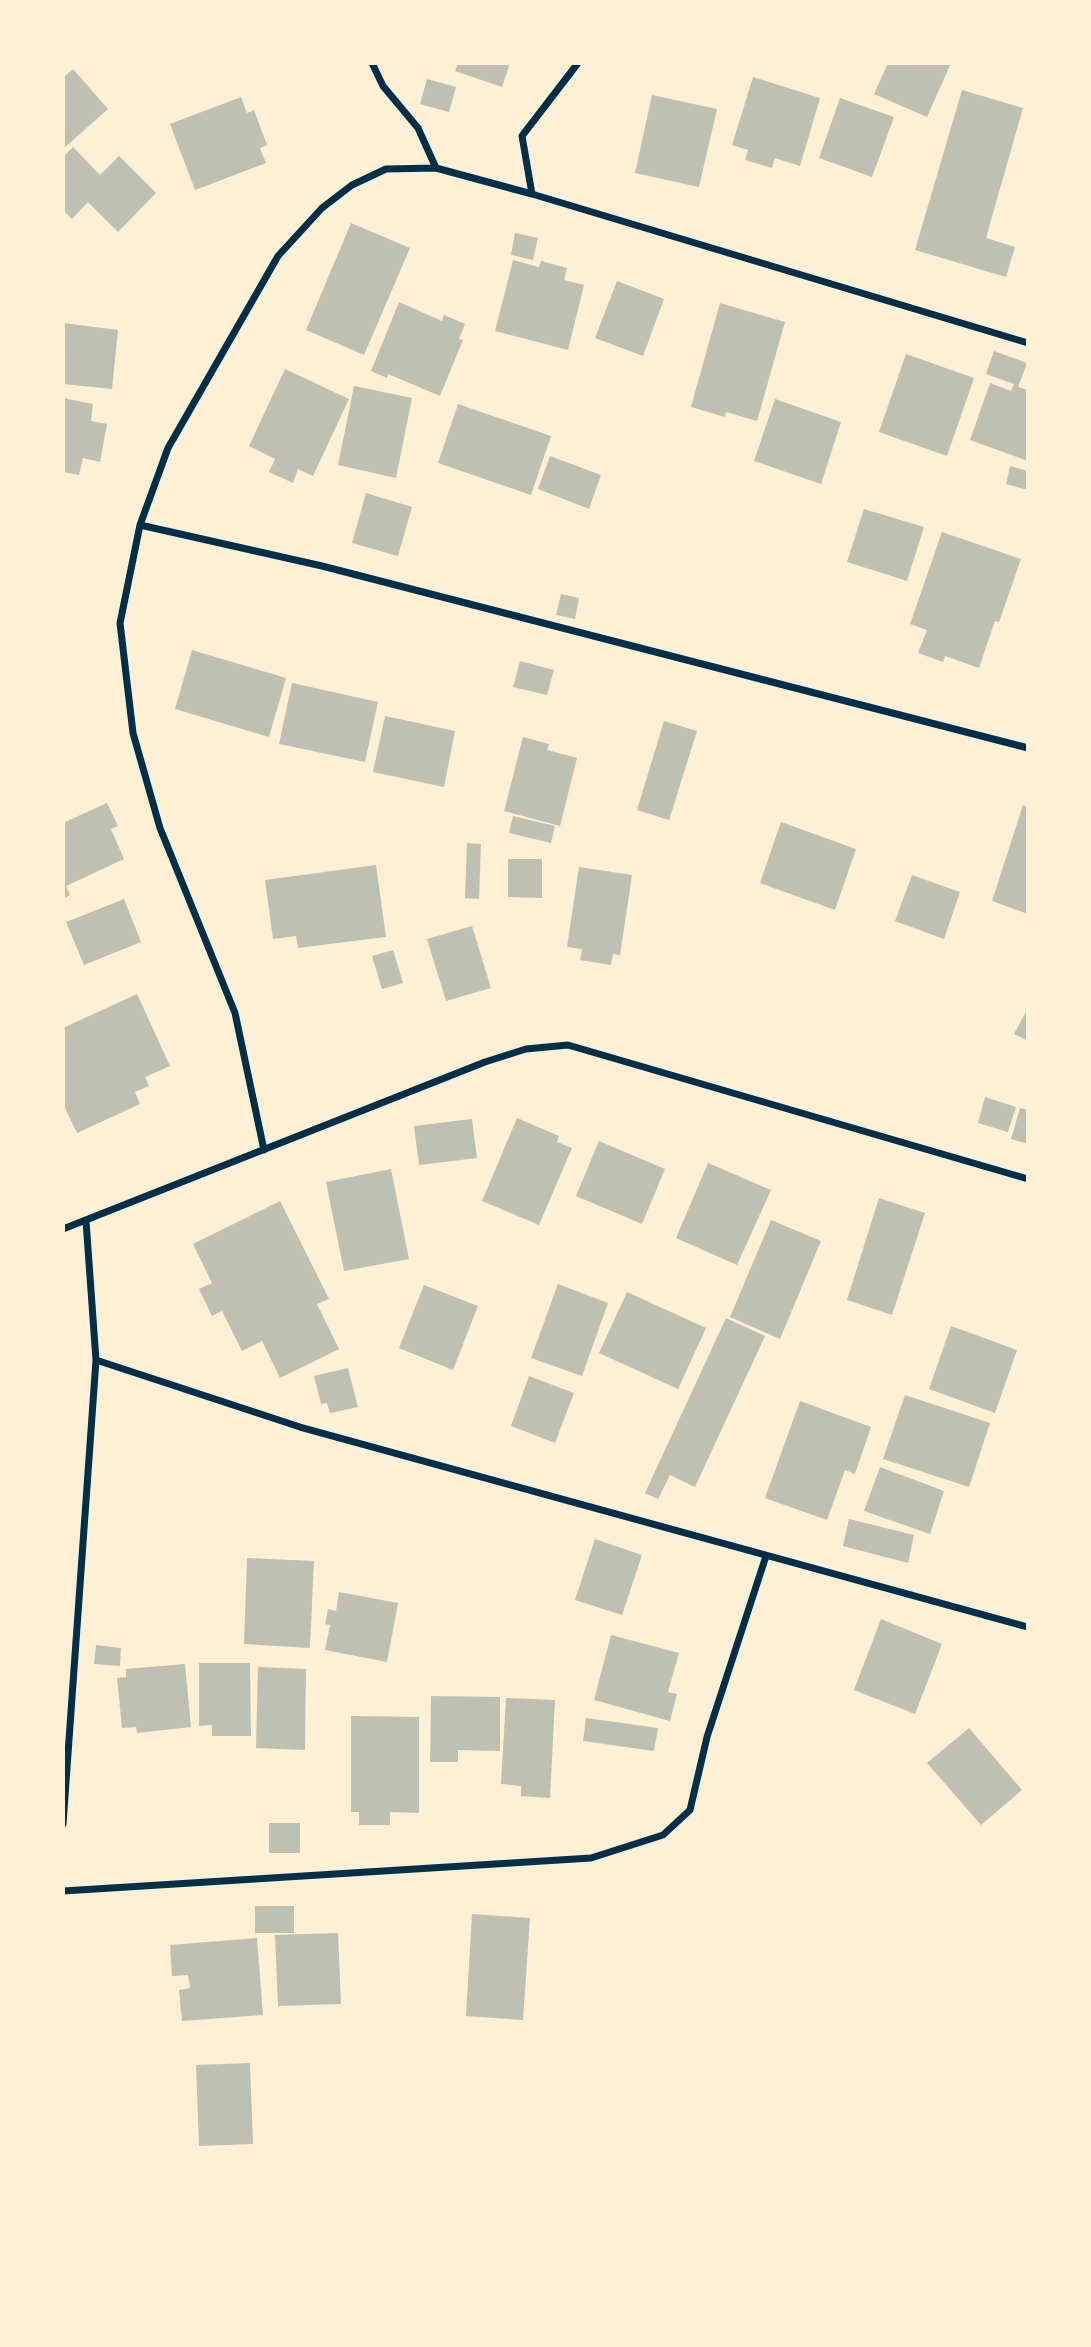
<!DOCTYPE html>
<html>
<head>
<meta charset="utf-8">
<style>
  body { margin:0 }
  #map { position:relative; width:1091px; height:2347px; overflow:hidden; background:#fdf0d5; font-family:"Source Serif 4",serif }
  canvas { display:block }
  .frame { position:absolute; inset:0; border:65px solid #fdf0d5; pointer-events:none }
</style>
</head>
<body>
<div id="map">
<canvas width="1091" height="2347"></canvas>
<div class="frame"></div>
</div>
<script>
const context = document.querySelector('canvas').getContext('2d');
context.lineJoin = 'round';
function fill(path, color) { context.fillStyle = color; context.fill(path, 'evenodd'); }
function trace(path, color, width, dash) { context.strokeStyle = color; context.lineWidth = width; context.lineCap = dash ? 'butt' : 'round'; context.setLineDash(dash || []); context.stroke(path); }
fill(new Path2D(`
  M458,63H510L502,87L455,71Z
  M888,63H951L927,117L874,94Z
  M73,69L108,109L63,149V78Z
  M753,77L820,98L800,166L775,158L772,168L745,160L748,150L732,145Z
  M427,79L456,87L449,112L420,104Z
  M962,90L1023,108L986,238L1015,247L1006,277L915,250Z
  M652,95L717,109L699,187L635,173Z
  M241,97L247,113L254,110L267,145L260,148L266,163L195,190L170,124Z
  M840,98L894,117L872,177L819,158Z
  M73,147L100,175L119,156L156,193L118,232L88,202L72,219L63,210V157Z
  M351,223L410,248L364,355L306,330Z
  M515,233L538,238L533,260L511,255Z
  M513,260L539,267L541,261L567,268L564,280L584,285L568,350L495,331Z
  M617,281L664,299L643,356L595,338Z
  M399,302L442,321L444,315L465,324L459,339L463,340L440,396L388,374L387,378L371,371Z
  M720,303L785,322L757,421L726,412L725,417L691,407Z
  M63,323L118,330L112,389L63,384Z
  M994,351L1027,363L1018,387L1028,390V461L970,440L990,383L1011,391L1014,384L986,374Z
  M906,354L974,378L947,456L879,432Z
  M285,369L349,399L313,476L298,469L293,483L269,472L275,459L249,446Z
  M354,386L412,398L396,478L338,465Z
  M63,398L93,404L91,421L107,424L100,462L83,458L79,475L63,472Z
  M775,399L841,422L821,484L754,461Z
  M458,404L551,436L531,495L438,463Z
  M550,456L601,475L589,509L538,489Z
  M1010,466L1028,471V490L1006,484Z
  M366,493L412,507L398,556L352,543Z
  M864,509L924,527L907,581L847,562Z
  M942,532L1021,559L999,622L995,621L979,668L945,656L943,662L918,653L927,630L910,624Z
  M561,594L579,598L575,619L556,615Z
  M192,650L286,678L269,737L175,709Z
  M520,661L554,670L547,695L513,687Z
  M292,683L378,702L365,762L279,744Z
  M385,716L455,731L444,787L373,772Z
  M664,721L697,731L669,820L637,810Z
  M523,737L549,744L547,750L577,758L560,826L504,811Z
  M107,803L118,826L111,829L124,859L66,886L70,895L63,899V823Z
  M1023,805L1028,807V914L992,901Z
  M513,816L555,826L551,843L509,833Z
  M781,822L856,849L835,910L760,883Z
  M467,843L481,844L479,899L465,898Z
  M508,859H542V898L508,897Z
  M376,865L386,937L298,948L296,936L273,939L265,880Z
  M579,867L632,875L620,955L613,954L611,965L580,960L582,949L567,947Z
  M912,875L960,892L944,939L895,921Z
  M124,899L141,942L84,965L66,922Z
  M472,926L491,988L446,1001L427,939Z
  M393,950L403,983L382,989L372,956Z
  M137,994L170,1066L145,1077L149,1086L135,1092L140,1104L77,1133L63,1104V1028Z
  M1028,1008V1041L1014,1034Z
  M985,1097L1016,1107L1008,1132L978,1123Z
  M1020,1108L1028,1110V1144L1011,1139Z
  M517,1118L559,1136L557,1142L572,1148L539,1225L482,1201Z
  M472,1119L477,1158L419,1165L414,1126Z
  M599,1141L665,1169L642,1224L576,1196Z
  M708,1163L771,1190L737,1265L676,1238Z
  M391,1169L409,1259L344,1271L326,1182Z
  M879,1198L925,1213L892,1315L847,1300Z
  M280,1201L329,1299L317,1304L339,1349L280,1378L262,1341L242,1351L222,1311L212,1316L199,1289L212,1283L193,1244Z
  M771,1220L821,1241L780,1339L730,1317Z
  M558,1284L608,1303L582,1376L531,1358Z
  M424,1285L478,1306L453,1370L399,1348Z
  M627,1292L706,1328L678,1389L599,1353Z
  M726,1318L765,1336L695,1487L670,1475L658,1499L645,1493Z
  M951,1326L1017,1350L995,1413L929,1389Z
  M348,1368L358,1407L330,1413L327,1403L321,1404L314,1376Z
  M529,1376L574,1393L555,1443L511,1426Z
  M905,1395L990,1423L969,1487L883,1459Z
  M800,1401L871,1427L855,1474L845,1470L827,1520L765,1498Z
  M880,1467L944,1491L930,1534L864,1511Z
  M849,1519L914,1535L908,1563L843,1546Z
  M595,1539L642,1555L622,1615L575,1600Z
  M247,1558L314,1561L310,1648L244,1644Z
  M339,1592L398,1603L387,1662L325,1650L330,1625L325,1624L328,1609L336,1611Z
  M881,1619L942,1644L915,1714L854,1690Z
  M611,1635L679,1653L668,1692L677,1694L670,1721L594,1700Z
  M96,1645L121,1648L120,1666L94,1664Z
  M199,1663H250L251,1736H212V1725L199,1726Z
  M185,1664L191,1727L137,1733L136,1727L122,1728L117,1678L126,1677V1669Z
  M258,1667L306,1669L305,1750L256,1748Z
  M431,1696L500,1697V1751L458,1750V1762H430Z
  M506,1698L555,1700L550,1798L521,1796V1786L501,1784Z
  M351,1716L419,1717V1813L390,1812V1825H359V1812H351Z
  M586,1718L658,1728L654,1751L583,1741Z
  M969,1728L1022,1790L981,1825L927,1763Z
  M269,1823H300V1853H269Z
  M255,1906H294V1933H255Z
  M472,1914L530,1918L523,2020L466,2016Z
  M338,1933L341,2004L278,2006L275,1935Z
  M257,1938L263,2015L182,2021L179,1990L190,1988L188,1975L172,1976L170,1945Z
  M250,2063L253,2144L199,2146L196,2065Z`), '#bec0b2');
trace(new Path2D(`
  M372,63L383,86L418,128L436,168
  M532,194L522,136L578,63
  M140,525L322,566L1028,748
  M264,1150L235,1013L160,828L133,733L120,623L140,525L168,448L278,256L322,208L352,185L386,169L436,168L532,194L1028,343
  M63,1229L485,1062L526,1049L568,1045L1028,1179
  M96,1360L300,1427L1028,1627
  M63,1824L96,1360L86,1221
  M63,1891L591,1858L663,1835L690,1810L707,1737L766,1556`), '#003049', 7);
</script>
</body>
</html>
